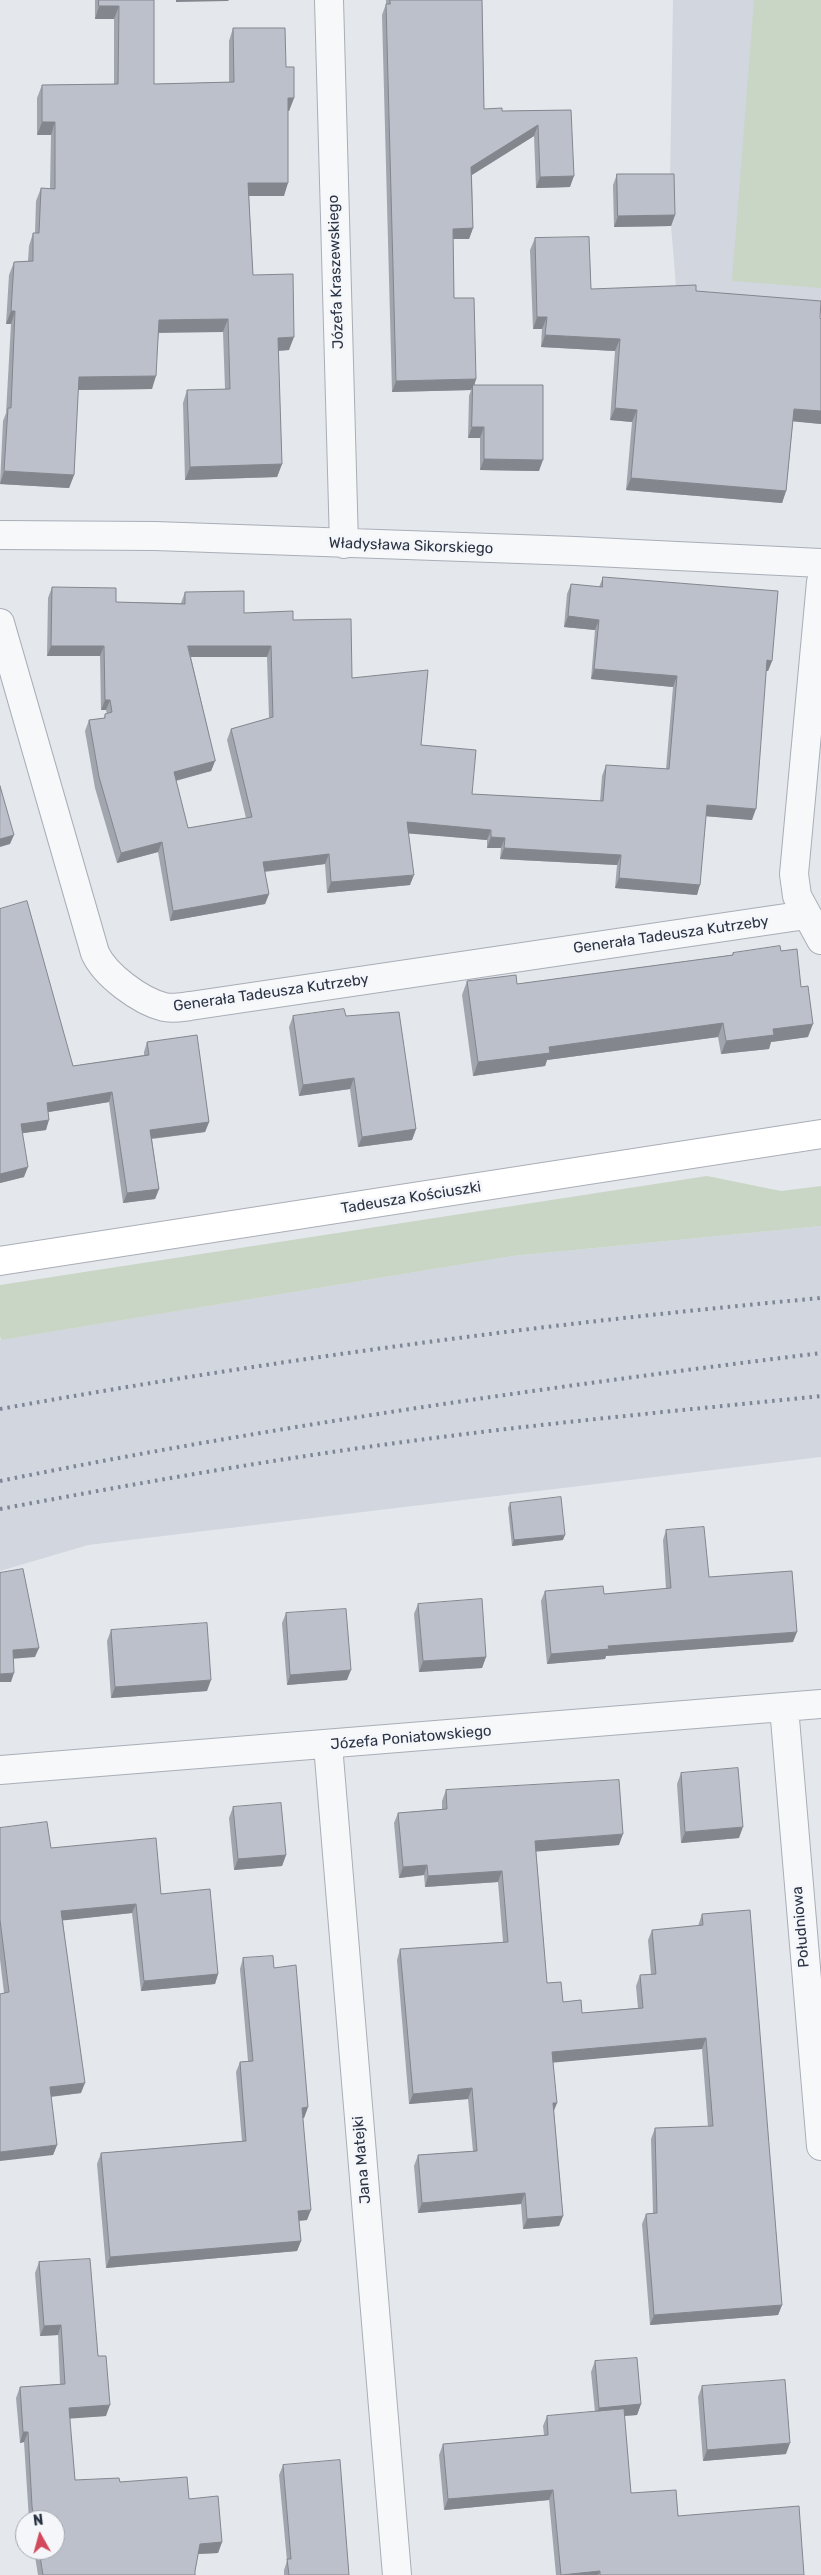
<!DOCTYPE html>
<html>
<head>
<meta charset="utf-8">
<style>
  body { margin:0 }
  #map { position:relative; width:821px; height:2575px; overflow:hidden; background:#e4e7ec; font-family:Rubik,sans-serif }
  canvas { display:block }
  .north { position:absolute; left:15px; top:2510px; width:50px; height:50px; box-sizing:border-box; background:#f4f6f9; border:1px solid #a4a8b1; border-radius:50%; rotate:353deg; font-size:14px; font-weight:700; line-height:20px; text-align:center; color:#2b3445 }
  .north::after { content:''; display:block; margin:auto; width:18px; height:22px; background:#d1495b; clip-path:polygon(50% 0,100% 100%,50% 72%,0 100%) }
</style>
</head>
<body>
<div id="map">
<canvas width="821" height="2575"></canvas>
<div class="north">N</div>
</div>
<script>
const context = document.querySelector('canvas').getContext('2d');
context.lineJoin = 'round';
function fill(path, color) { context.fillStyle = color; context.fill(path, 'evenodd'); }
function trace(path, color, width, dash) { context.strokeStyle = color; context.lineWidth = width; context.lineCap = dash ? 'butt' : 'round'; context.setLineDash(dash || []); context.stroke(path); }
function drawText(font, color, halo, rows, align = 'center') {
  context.font = font + ' Rubik,sans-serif'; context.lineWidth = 5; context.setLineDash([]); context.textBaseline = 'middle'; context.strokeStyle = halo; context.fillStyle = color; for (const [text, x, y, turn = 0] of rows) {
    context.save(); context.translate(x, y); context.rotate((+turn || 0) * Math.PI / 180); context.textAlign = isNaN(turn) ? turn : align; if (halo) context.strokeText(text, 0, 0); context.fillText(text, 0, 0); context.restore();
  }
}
fill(new Path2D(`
  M673,0H821V302L719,295L677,298L671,226L670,185Z
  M821,1226V1457L88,1545L0,1571V1340L513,1256Z`), '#d2d6de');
fill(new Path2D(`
  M754,0H821V288L732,281Z
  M707,1176L781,1191L821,1186V1226L513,1256L1,1340L0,1336V1285Z`), '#c9d6c5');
const street = new Path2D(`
  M329,0L344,544
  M0,535L155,536L575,551L821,563
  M821,582L794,874L797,896L821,940
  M0,623L95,953C105,975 140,1001 164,1007C172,1009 182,1007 190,1006L806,915
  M784,1707L821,2146
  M328,1745L397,2575
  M0,1770L821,1704`);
const secondary = new Path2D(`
  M0,1261L821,1134`);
trace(street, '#a9aeb7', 30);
trace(secondary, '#a9aeb7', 30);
trace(street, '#f7f8fa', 28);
trace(secondary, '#fff', 28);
trace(new Path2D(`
  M0,1409C272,1360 546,1323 821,1298
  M0,1481C272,1426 546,1387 821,1353
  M0,1509C139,1483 279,1458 419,1440C553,1422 687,1410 821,1396`), '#7d8696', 4, [2.5, 5]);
fill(new Path2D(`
  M95,0H154V84L229,82V41L233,28L286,67L294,98L289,111H288L284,196H249L253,275L289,350L278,351L282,464L277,477L185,480L183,403L187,390L225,389L223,332H159L152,389L78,390L74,475L69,488L0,484L3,421L6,413L11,324H6L9,275L14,262L28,261L29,246L33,233H35L36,201L41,188L50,189L51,135H37V98L42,85L114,84V19H95Z
  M386,0H482L484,109L502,111L571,110L570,187L536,188L534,136L472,175L473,228L469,239H453L454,298L476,379L474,385L539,471L480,470V438H468L469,396L471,390L392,392L382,15L386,4Z
  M617,174L675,215L671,226L614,227L613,185Z
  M535,238L591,289L696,291L821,319V424L793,421L786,491L782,503L626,490L632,422L610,420L615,351L541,347L542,329H533L530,250Z
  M603,577L772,661L768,671H766L752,820L706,816L697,895L615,888L617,865L500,859L501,848H487V840L408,833L410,885L327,893L325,864L265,872L269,894L265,904L170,921L158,852L117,863L95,788L85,731L89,720L104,718L105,714H107L106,710H101L100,656H47L48,598L52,587L116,602L181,603L185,592L244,613L293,620L472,794L600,801L602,776L606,765L666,769L673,687L591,679L595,630L564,627L567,594L571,584L599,587ZM191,657H267L269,718L231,729L227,740L246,818L188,828L176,781L211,771L215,761Z
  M0,909L73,1066L144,1055V1052L147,1042L209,1122L205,1132L152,1139L159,1189L155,1199L123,1203L109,1102L48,1112L46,1130L22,1133L24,1177L0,1183Z
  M781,951L808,1037L771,1042L769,1049L721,1054L718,1037L547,1060L545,1066L473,1076L462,995L467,981L517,984L732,955L733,953Z
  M293,1016H346L416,1129L412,1140L358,1147L350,1089L299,1096L289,1027Z
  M510,1503L563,1540L512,1546L508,1508Z
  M666,1530L709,1577L793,1642L606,1656L605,1659L547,1664L541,1601L545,1591L604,1594L666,1589L663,1540Z
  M418,1604L486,1657L482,1668L419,1672L414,1614Z
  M286,1613L347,1680L287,1685L282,1623Z
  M111,1630L207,1691L111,1698L107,1641Z
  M681,1773L739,1838L681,1843L677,1784Z
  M446,1790L619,1845L536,1851L547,1983L563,2002L582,2013L638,2008L636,1986L640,1975L651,1974L648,1940L652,1930L698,1926L702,1914L782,2305L778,2315L650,2325L642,2224L646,2214L653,2213L651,2139L655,2128L708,2127L702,2049L553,2062L554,2112L563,2216L559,2226L523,2229L521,2204L418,2213L414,2166L418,2155L473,2151L468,2099L409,2104L397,1960L400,1949L503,1942L498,1882L425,1887L424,1875L399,1878L394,1823L398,1813L442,1809V1801Z
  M233,1807L286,1855L282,1866L234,1870L229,1818Z
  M0,1828L51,1848L161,1894L218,1974L215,1984L141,1991L132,1913L63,1920L81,2093L51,2097L57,2145L53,2155L4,1993L0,1959Z
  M243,1958L274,1968L308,2107L304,2118H303L307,2220L299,2221L301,2241L297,2251L106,2268L97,2164L101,2153L242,2141L236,2072L240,2062L248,2061L240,1969Z
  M39,2262L98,2356L106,2416L69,2418L75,2480L120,2482L189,2499L222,2542L218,2553L198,2554L195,2571V2575H38L34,2550H55V2520H29L24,2442L20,2443L16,2398L20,2387L60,2384L58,2335L40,2336L35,2273Z
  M595,2361L641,2404L637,2415L624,2416L631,2493L804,2575H556L549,2500L444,2510L439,2455L443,2444L544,2435L543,2426L547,2416L595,2412L591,2372Z
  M702,2386L786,2454L703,2461L698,2397Z
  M283,2465L349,2575H284V2570L287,2561L279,2475Z`), '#a1a5ae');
fill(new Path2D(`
  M176,0H229L228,1L176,2Z
  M99,6H119L114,19H95Z
  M288,98H294L289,111H283Z
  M42,122H55L51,135H37Z
  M538,125L534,136L467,178L471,167Z
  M574,176L570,187L536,188L540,177Z
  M248,183H288L284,196H244Z
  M675,215L671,226L614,227L618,216Z
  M473,228L469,239H449L453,229Z
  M11,311H15L11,324H6Z
  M537,317H547L542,329H533Z
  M228,319L223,332L155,333L159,320Z
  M545,335L620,339L615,351L541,347Z
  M294,337L289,350L273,351L278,338Z
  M156,376L152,389L74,390L79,377Z
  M476,379L473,390V385L471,390L392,392L396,381Z
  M615,408L637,410L632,422L610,420Z
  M794,409L821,411V424L789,421Z
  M472,427H484L480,438H468Z
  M484,459L543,460L539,471L480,470Z
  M282,464L277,477L185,480L190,467Z
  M4,471L74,475L69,488L0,484Z
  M631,478L786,491L782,503L626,490Z
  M568,616L599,620L595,630L564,627Z
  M51,646H104L100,656H47Z
  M188,646H271L267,657H184Z
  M767,660L772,661L768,671H763Z
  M594,669L677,676L673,687L591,679Z
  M105,700H110L106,710H101Z
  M215,761L211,771L170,782L174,772Z
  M707,805L756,809L752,820L703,816Z
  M407,822L491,830L487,840L403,833Z
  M14,835L10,844L0,847V839Z
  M491,837L505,838L501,848H487Z
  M162,842L158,852L117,863L121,853Z
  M504,848L621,855L617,865L500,859Z
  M329,854L325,864L259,872L263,862Z
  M414,875L410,885L327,893L331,882Z
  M619,878L700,885L697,895L615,888Z
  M269,894L265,904L170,921L173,911Z
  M723,1023L718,1037L547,1060L545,1066L473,1076L478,1062L549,1047Z
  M813,1024L808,1037L771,1042L769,1049L721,1054L726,1041L773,1029Z
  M354,1078L350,1089L299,1096L303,1085Z
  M112,1092L109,1102L43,1113L47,1103Z
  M49,1120L46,1130L17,1134L21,1124Z
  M209,1122L205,1132L147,1139L150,1130Z
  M416,1129L412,1140L358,1147L362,1137Z
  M28,1167L24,1177L0,1183V1174Z
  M159,1189L155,1199L123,1203L127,1193Z
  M565,1535L563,1540L512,1546L514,1540Z
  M797,1632L793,1642L606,1656L605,1659L547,1664L551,1654L608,1646Z
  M39,1648L35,1657L10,1659L13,1650Z
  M486,1657L482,1668L419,1672L423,1661Z
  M351,1670L347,1680L287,1685L290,1675Z
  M14,1673L11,1682H0V1674Z
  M211,1680L207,1691L111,1698L115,1687Z
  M743,1827L739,1838L681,1843L685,1832Z
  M623,1834L619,1845L531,1852L535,1841Z
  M286,1855L282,1866L234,1870L238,1859Z
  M427,1865L424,1875L399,1878L403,1867Z
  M502,1871L498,1882L425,1887L428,1876Z
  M136,1904L132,1913L58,1921L61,1911Z
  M218,1974L215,1984L141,1991L144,1981Z
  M706,2038L702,2049L549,2063L552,2052Z
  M85,2083L81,2093L47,2097L50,2087Z
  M472,2088L468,2099L409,2104L413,2094Z
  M553,2103H557L553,2113Z
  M308,2107L304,2118H299L302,2108Z
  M57,2145L53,2155L0,2161V2152Z
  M525,2193L521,2204L418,2213L422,2203Z
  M311,2210L307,2220L294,2221L298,2211Z
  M563,2216L559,2226L523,2229L527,2219Z
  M301,2241L297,2251L106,2268L110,2257Z
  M782,2305L778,2315L650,2325L654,2315Z
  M61,2325L58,2335L40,2336L44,2326Z
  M641,2404L637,2415L595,2418L599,2408Z
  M110,2405L106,2416L65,2419L69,2408Z
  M23,2432H28L24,2442L20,2443Z
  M790,2443L786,2454L703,2461L707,2450Z
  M553,2490L549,2500L444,2510L448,2499Z
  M222,2542L218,2553L196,2554L200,2544Z
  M600,2571L598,2575H561Z`), '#83868d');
const building = new Path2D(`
  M99,0H154V84L234,82L233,28H285L286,67H294V98H288V183H248L253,275L293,274L294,337L278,338L282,464L190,467L187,390L230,389L228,319L159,320L156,376L79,377L74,475L4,471L8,408H11L15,311H11L14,262L33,261V233H39L41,188L55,189V122H42V85L118,84L119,6H99Z
  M390,0H482L484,109L502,108V111L571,110L574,176L540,177L538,125L471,167L473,228L453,229L454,298H474L476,379L396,381L386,4H390Z
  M617,174H674L675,215L618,216Z
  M589,237L591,289L696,285V291L821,301L820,318L821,319V411L794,409L786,491L631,478L637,410L615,408L620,339L545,335L547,317H537L535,238Z
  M473,385H543V460L484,459V427H472Z
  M603,577L778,591L772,661L767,660L756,809L707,805L700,885L619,878L621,855L504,848L505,838L491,837V830L407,822L414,875L331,882L329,854L263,862L269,894L173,911L162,842L121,853L99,777L89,720L105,718V714L112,712L110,700H105L104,646H51L52,587L116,588V602L185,604V592L244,591V613L293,611V620L351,619L352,678L428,670L421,745L476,750L472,794L603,801L606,765L669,769L677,676L594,669L599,620L568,616L571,584L602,587ZM188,646H271L273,717L231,729L252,817L188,828L174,772L215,761Z
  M0,786L14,835L0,839Z
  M27,901L73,1066L149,1055L147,1042L197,1035L209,1122L150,1130L159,1189L127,1193L112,1092L47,1103L49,1120L21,1124L28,1167L0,1174V909Z
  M780,946L781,951L797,949L801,987L808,986L813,1024L773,1029L774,1035L726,1041L723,1023L549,1047L550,1053L478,1062L467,981L516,975L517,984L733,955V953Z
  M344,1009L346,1016L399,1012L416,1129L362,1137L354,1078L303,1085L293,1016Z
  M561,1497L565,1535L514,1540L510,1503Z
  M704,1527L709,1577L792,1571L797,1632L608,1646L609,1649L551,1654L545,1591L603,1586L604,1594L671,1588L666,1530Z
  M23,1569L39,1648L13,1650L14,1673L0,1674V1573Z
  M482,1599L486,1657L423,1661L418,1604Z
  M346,1609L351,1670L290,1675L286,1613Z
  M207,1623L211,1680L115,1687L111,1630Z
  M738,1768L743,1827L685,1832L681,1773Z
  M619,1780L623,1834L535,1841L547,1983L561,1982L563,2002L581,2000L582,2013L643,2008L640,1975L656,1974L652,1930L703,1925L702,1914L750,1910L782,2305L654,2315L646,2214L657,2213L655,2128L713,2126L706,2038L552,2052L557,2103H553L563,2216L527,2219L525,2193L422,2203L418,2155L477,2151L472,2088L413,2094L400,1949L508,1942L502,1871L428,1876L427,1865L403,1867L398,1813L447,1809L446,1790Z
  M281,1803L286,1855L238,1859L233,1807Z
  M47,1822L51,1848L156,1838L161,1894L210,1889L218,1974L144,1981L136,1904L61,1911L85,2083L50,2087L57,2145L0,2152V1994L9,1992L0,1920V1828Z
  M273,1956L274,1968L296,1965L308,2107L302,2108L311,2210L298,2211L301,2241L110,2257L101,2153L246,2141L240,2062L253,2061L243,1958Z
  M90,2259L98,2356H106L110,2405L69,2408L75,2480L119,2478L120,2482L187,2477L189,2499L218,2496L222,2542L200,2544L195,2571V2575H43L39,2550H55V2520H34L32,2506L28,2432H23L20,2387L65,2384L61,2325L44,2326L39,2262Z
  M637,2358L641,2404L599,2408L595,2361Z
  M785,2380L790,2443L707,2450L702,2386Z
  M624,2409L631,2493L676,2490L678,2516L799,2506L804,2575H600V2571L561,2575L553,2490L448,2499L443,2444L548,2435L547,2416Z
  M340,2460L349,2575H289L287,2559H291L283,2465Z`);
fill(building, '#bbc0ca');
trace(building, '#83868d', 1);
drawText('15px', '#2b3445', '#f4f6f9', [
  ["Józefa Kraszewskiego",336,272,-92],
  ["Władysława Sikorskiego",411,546,2],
  ["Generała Tadeusza Kutrzeby",671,935,-8],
  ["Generała Tadeusza Kutrzeby",271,993,-8],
  ["Tadeusza Kościuszki",411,1198,-9],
  ["Józefa Poniatowskiego",411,1738,-5],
  ["Południowa",801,1927,-95],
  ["Jana Matejki",362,2160,-95]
]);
</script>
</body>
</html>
